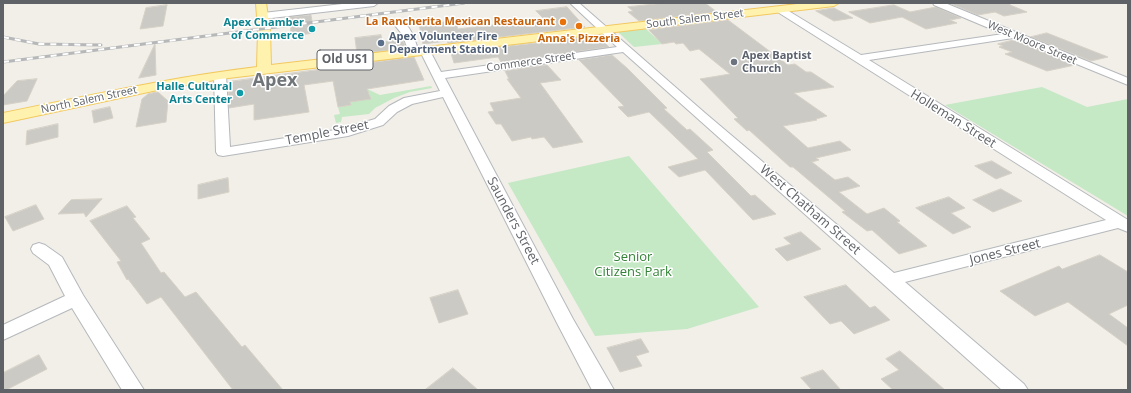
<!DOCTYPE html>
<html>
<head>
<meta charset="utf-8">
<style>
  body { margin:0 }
  #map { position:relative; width:1131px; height:393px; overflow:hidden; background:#f1efe8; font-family:"Open Sans",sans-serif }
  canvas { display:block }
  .frame { position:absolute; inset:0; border:4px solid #5f6368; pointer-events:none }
</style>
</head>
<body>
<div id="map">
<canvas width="1131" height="393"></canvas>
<div class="frame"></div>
</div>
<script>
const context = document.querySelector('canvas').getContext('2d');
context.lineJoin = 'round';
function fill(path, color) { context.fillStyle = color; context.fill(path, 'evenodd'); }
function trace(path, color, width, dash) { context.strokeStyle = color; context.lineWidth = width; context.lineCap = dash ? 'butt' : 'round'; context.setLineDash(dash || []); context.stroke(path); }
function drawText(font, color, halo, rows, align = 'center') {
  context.font = font + ' "Open Sans",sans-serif'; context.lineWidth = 3; context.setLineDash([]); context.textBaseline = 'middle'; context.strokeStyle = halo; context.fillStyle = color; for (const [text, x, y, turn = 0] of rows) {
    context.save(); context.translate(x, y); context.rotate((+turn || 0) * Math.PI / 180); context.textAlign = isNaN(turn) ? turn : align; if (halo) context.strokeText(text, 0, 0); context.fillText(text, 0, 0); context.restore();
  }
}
fill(new Path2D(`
  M646,29L662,44L634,47L618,32Z
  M431,86L432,88L410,92L394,98L375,108L369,114L342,117L341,122L336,123L334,115L340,114L338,107L351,105L349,96L371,99L369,93L362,94L367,89L380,95Z
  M1042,87L1087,107L1128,99V216L945,105Z
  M629,156L759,307L687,329L595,336L508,183Z`), '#c5e8c5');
const building = new Path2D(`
  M665,3H705L717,12L639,21L628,12L633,11L628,7Z
  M959,3H1010V5L1027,12L1004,16L995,12L978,15L952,4Z
  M167,5L163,26L140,29L146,8Z
  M894,5L910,12L936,7L961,18L950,20L957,23L926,29L902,17L870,23L849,12Z
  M567,7L585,27L448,43L447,41L423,44L419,24L455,21L458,29L544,19L536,11Z
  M834,8L853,18L834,21L816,11Z
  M311,15L314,33L291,36L290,17Z
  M728,20L788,65L795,64L806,72H811L834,87L794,93L827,116L816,119L817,120L783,126L808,148L840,141L851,150L816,158L819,160L812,162L835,180L848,177L860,186L839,192L867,214L884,208L900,221L897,222L927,246L899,254L872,230L867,231L842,212L845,211L793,167H790L749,130L747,131L734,119L738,118L700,79L730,74L699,49L690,51L683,43L676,44L674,42L662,44L649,30Z
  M1047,33L1108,57L1091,61L1031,37Z
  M381,35L382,42L402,39L406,48L357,54L355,38Z
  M598,36L609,47L501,62L498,57L454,63L451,53Z
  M1014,40L1075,65L1047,71L1005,54L1012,52L999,47L1003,46L998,44Z
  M155,44L156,75L139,78Z
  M612,55L627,68L667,108L664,109L687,130L690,129L713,150L707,152L751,196L755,195L776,214L753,220L705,170L679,177L668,167L698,159L649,112L628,117L618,107L624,106L579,60Z
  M414,57L424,80L367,89L371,99L350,102L351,105L338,107L333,81L304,85L309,112L254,120V104L229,108L228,82Z
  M547,65L561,80L540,83L583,142L553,148L544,137L532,139L531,137L512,141L501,124H496L488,112L494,111L490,103L521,98L507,79H509L505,71Z
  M37,79L27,101L3,105V96L17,81Z
  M158,92L168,101L166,122L136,127L142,99L148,94Z
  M110,107L113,118L94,123L92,111Z
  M58,124V137L26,145L27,131Z
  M992,161L1012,173L996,179L975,166Z
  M228,178L229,192L198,199V185Z
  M1001,189L1022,201L993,212L973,200Z
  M949,197L965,208L951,213L971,227L953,234L916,208Z
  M102,199L86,217L84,213L58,214L71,200Z
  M36,205L44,219L13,231L5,217Z
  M127,206L136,217L133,218L150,239L141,243L161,273L164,272L185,297L196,292L242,347L245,345L283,390H233L161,297L147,304L128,279L127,280L117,262L121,261L90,221Z
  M801,232L821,249L787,261L775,249L791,244L784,238Z
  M1100,255L1128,272V305L1109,314L1128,328V346L1068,302L1035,316L1000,291L1059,266L1062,269Z
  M846,285L870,308L875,306L890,320L854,334L841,321L830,324L804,297Z
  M458,290L468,314L439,323L430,298Z
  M641,339L649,352L636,356L642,366L620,372L607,348Z
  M900,351L945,390H893L881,379L899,370L886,359Z
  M39,355L47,369L6,390H3V373Z
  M453,368L478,390H425Z
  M823,370L841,390H812L801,378Z`);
fill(building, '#cccac5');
trace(building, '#d6d1c6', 1);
const minor = new Path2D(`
  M351,3H378L374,6L263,19L258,16L263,13Z
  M570,3H579L705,113L894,273L1106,220L776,11L774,9L776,7H782L861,55L1003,34L934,5L933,3H945L1128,78V85L1013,38L869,60L1128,220V232L1118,228L905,282L1024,384L1028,390H1002L623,52L445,78L573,319L614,390H592L557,323L443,97L412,104L397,112L383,125L348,136L223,156L218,155L216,152L214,75L216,73H224L226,75L230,147L341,129L375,119L389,106L404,98L440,91L420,51L421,49H429L441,72L617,47Z
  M398,20C411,23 415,41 419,52L418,54L414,55L409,52L402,34L393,23Z
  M39,243L45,245L62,257L83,295L144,390H122L72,308L3,340V325L65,296L49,265L33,253L31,249L33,245Z`);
const major = new Path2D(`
  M256,3H266L270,31L271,65L806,3H839L834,6L220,79L153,91L3,123V113C87,96 172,77 257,67L258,31Z`);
trace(minor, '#b5b8bc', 2);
trace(major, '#f2c960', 2);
fill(minor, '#fff');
fill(major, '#fff2af');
const rail = new Path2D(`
  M3,37L39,44L101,45
  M3,62L464,3`);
trace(rail, '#b6b7b8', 3);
trace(rail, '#fff', 2, [6]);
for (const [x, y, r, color] of [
  [563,22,4,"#e8710a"],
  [579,26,4,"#e8710a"],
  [312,29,4,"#0f9aa8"],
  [381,43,4,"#5c6f8a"],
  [734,62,4,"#6b7280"],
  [240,93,4,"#0f9aa8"]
]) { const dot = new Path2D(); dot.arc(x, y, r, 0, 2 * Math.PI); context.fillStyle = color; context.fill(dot); trace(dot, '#fff', 1.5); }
drawText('11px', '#5f6368', '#fff', [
  ["South Salem Street",695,19,-7],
  ["West Moore Street",1032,43,23],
  ["Commerce Street",531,62,-8],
  ["North Salem Street",89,100,-12]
]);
drawText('bold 11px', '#c56008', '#fff', [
  ["La Rancherita Mexican Restaurant",555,22],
  ["Anna's Pizzeria",579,39,"center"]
], 'right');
drawText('bold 11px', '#0d838f', '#fff', [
  ["Apex Chamber",304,23],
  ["of Commerce",304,36],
  ["Halle Cultural",232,87],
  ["Arts Center",232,100]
], 'right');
drawText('bold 11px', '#4e5e75', '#fff', [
  ["Apex Volunteer Fire",389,37],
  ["Department Station 1",389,50]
], 'left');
drawText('bold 11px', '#5b616d', '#fff', [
  ["Apex Baptist",742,56],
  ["Church",742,69]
], 'left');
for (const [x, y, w] of [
  [345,60,56]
]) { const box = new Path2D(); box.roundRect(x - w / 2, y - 10, w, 20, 3); context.fillStyle = '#fff'; context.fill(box); trace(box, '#5f6368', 1); }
drawText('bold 12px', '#5f6368', null, [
  ["Old US1",345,60]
]);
drawText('13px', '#5f6368', '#fff', [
  ["Holleman Street",953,119,32],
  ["Temple Street",327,133,-11],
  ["West Chatham Street",810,210,41],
  ["Saunders Street",513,221,62],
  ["Jones Street",1005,252,-14]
]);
drawText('13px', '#348238', '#fff', [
  ["Senior",633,257],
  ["Citizens Park",633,272]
]);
drawText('bold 18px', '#70757a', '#fff', [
  ["Apex",275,81]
]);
</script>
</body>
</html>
